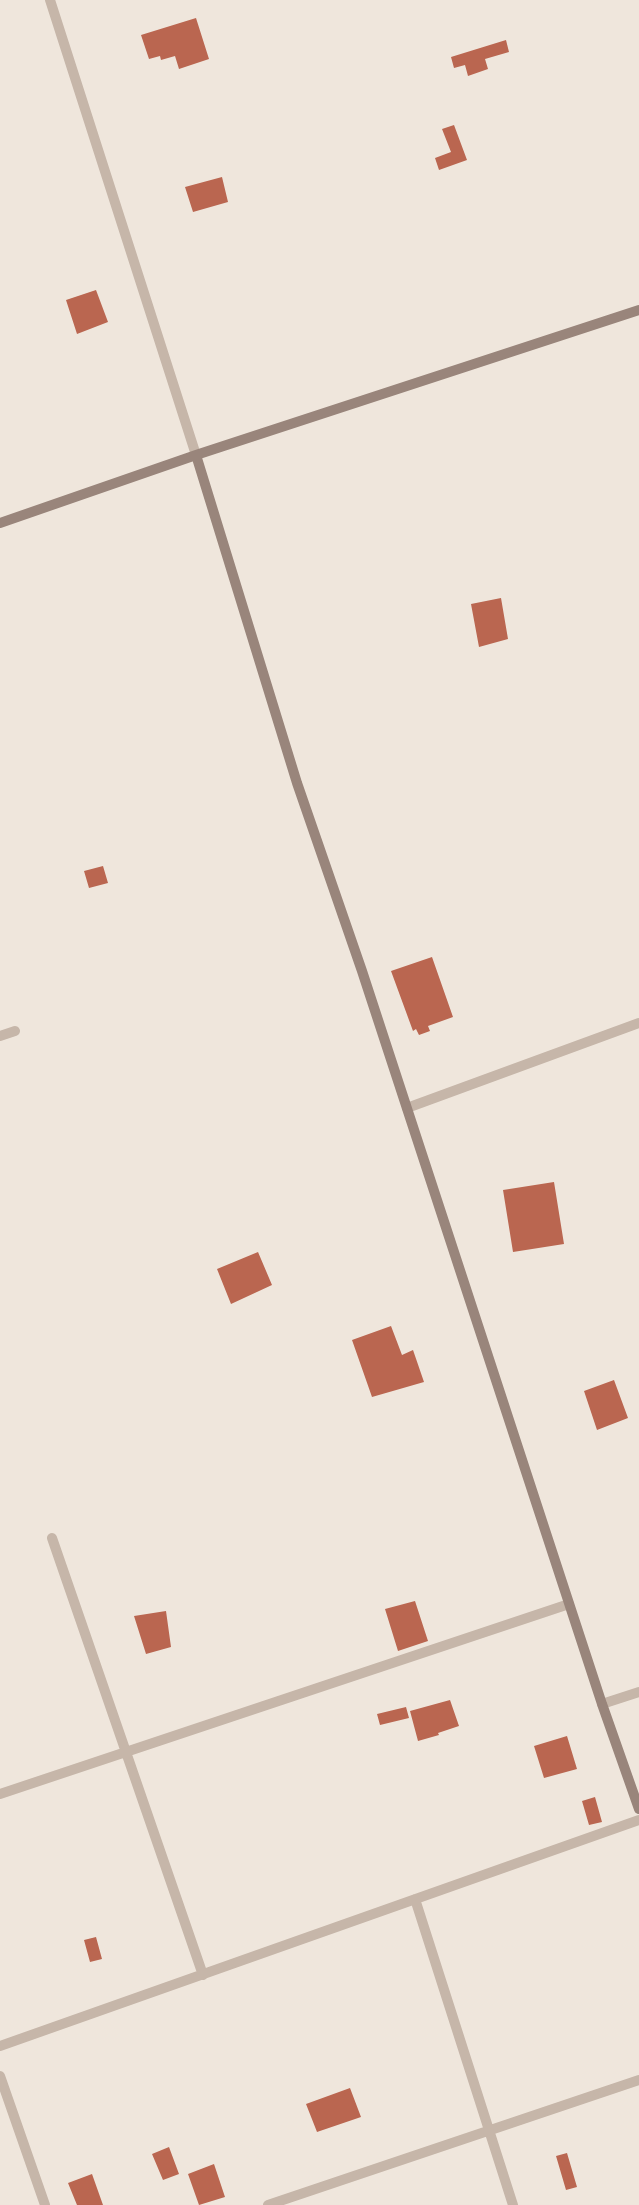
<!DOCTYPE html>
<html>
<head>
<meta charset="utf-8">
<style>
  body { margin:0 }
  canvas { display:block; background:#efe6dc }
</style>
</head>
<body>
<canvas width="639" height="2205"></canvas>
<script>
const context = document.querySelector('canvas').getContext('2d');
context.lineJoin = 'round';
function fill(path, color) { context.fillStyle = color; context.fill(path, 'evenodd'); }
function trace(path, color, width, dash) { context.strokeStyle = color; context.lineWidth = width; context.lineCap = dash ? 'butt' : 'round'; context.setLineDash(dash || []); context.stroke(path); }
fill(new Path2D(`
  M196,18L209,59L179,69L175,56L161,60L160,56L149,59L141,35Z
  M506,40L509,52L485,59L488,69L468,76L465,65L454,68L451,57Z
  M454,125L467,160L439,170L435,158L451,152L442,129Z
  M222,177L228,202L193,212L185,187Z
  M96,290L108,322L77,334L66,300Z
  M501,598L508,639L479,647L471,604Z
  M103,866L108,883L89,888L84,871Z
  M432,957L453,1017L428,1026L430,1031L419,1035L416,1029L413,1031L391,971Z
  M554,1182L564,1244L513,1252L503,1190Z
  M258,1252L272,1285L231,1304L217,1269Z
  M391,1326L402,1355L413,1350L424,1382L372,1397L352,1340Z
  M614,1380L628,1418L597,1430L584,1391Z
  M415,1601L428,1641L398,1651L385,1609Z
  M166,1611L171,1647L146,1654L134,1616Z
  M450,1700L459,1726L438,1733L439,1735L418,1741L410,1711Z
  M406,1707L409,1718L380,1725L377,1714Z
  M567,1736L577,1769L544,1778L534,1746Z
  M595,1797L602,1822L589,1825L582,1801Z
  M96,1937L102,1959L90,1962L84,1940Z
  M350,2088L361,2117L317,2132L306,2104Z
  M169,2147L179,2174L163,2180L152,2154Z
  M567,2153L577,2187L566,2190L556,2156Z
  M214,2164L225,2197L199,2205L188,2174Z
  M92,2174L103,2205H77L68,2183Z`), '#ba6650');
trace(new Path2D(`
  M50,0L196,455
  M0,1036L15,1031
  M407,1108L639,1023
  M52,1538L203,1975
  M602,1704L639,1692
  M0,1794L569,1604
  M415,1899L513,2205
  M0,2046L639,1820
  M0,2076L45,2205
  M268,2205L639,2080`), '#c6b6a9', 10);
trace(new Path2D(`
  M196,455L297,783L362,971L602,1704L639,1809
  M0,523L196,455L639,310`), '#99857b', 10);
</script>
</body>
</html>
